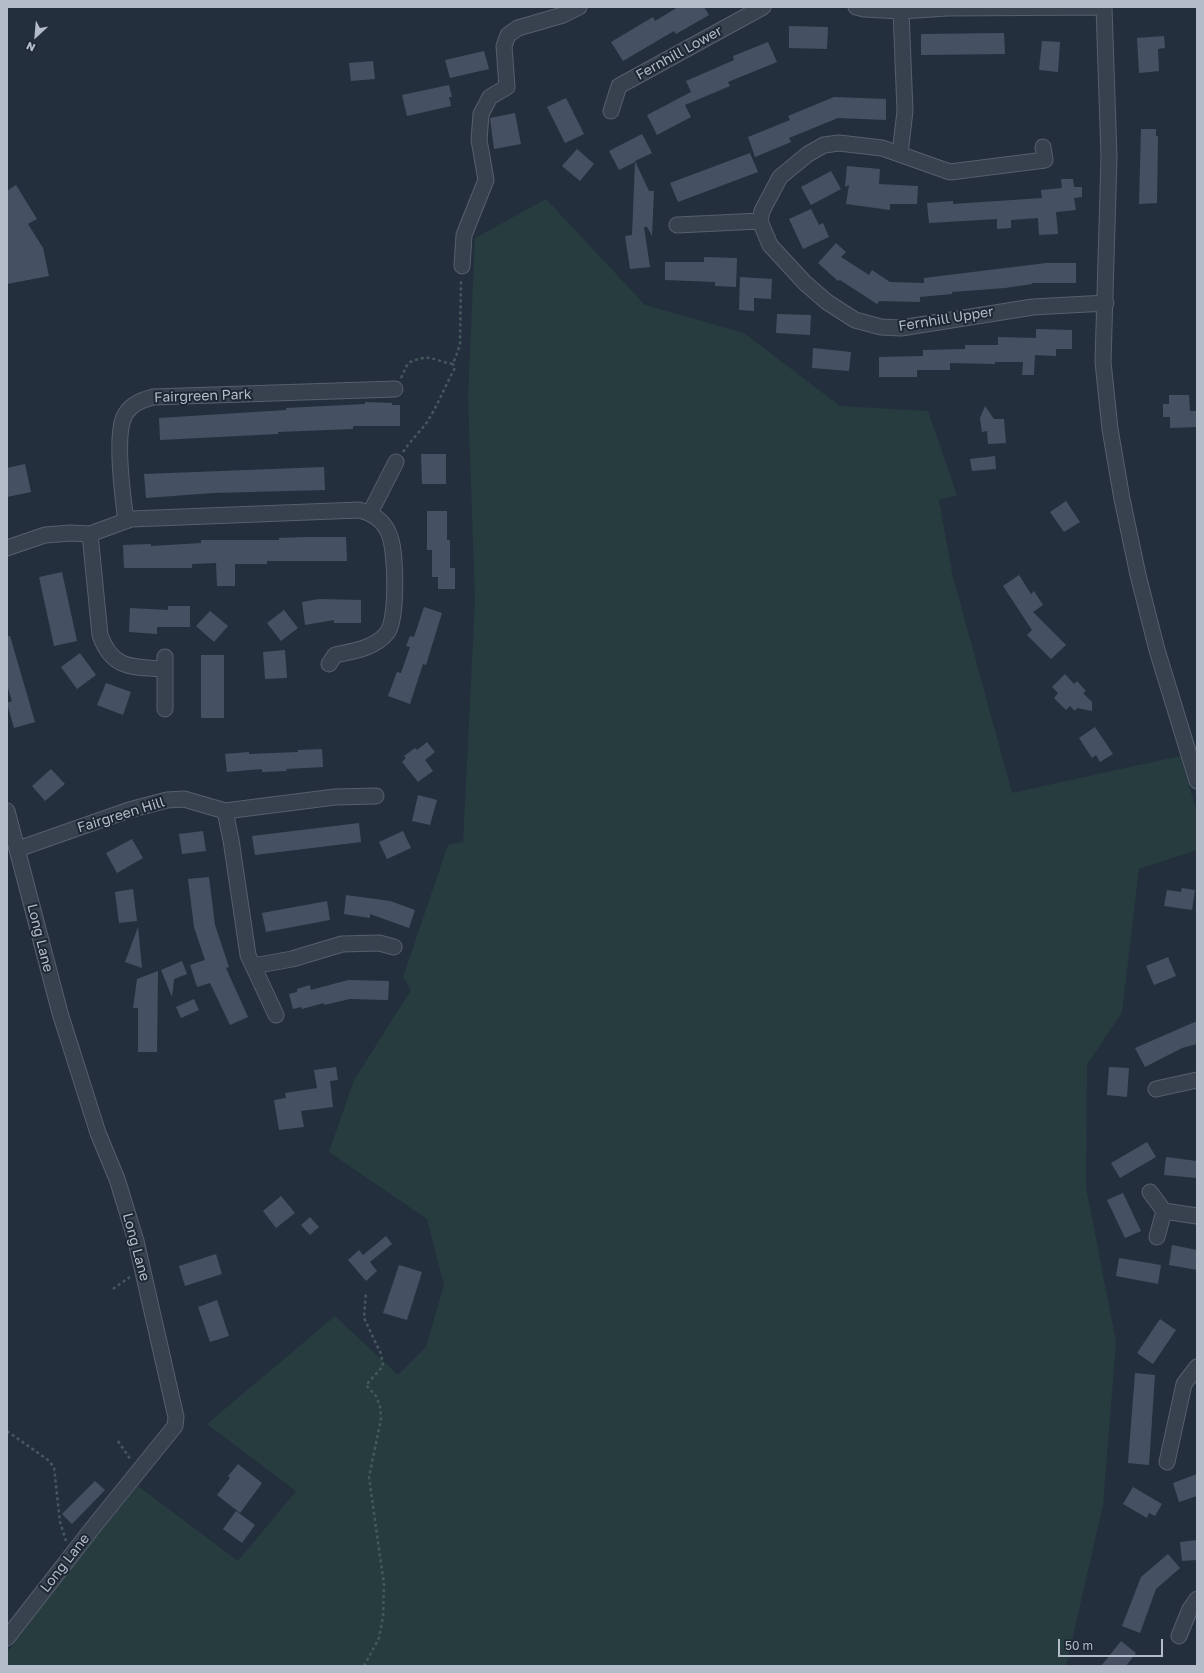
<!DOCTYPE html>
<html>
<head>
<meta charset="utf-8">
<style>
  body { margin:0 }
  #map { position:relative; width:1204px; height:1673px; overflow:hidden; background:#242f3e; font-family:"Golos Text",sans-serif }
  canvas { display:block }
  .frame { position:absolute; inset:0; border:8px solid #b4bcc9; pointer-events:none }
  .north { position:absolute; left:16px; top:16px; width:40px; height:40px; -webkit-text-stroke:3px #1d2633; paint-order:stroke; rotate:206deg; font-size:11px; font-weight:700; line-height:16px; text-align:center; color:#b4bcc9 }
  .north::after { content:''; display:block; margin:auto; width:14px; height:18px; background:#b4bcc9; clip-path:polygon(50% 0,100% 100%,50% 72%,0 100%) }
  .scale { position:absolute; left:1058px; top:1639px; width:105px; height:18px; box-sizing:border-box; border:2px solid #b4bcc9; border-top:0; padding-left:5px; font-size:12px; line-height:14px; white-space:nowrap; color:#b4bcc9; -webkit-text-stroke:3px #1d2633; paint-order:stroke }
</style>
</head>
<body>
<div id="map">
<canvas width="1204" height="1673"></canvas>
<div class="frame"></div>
<div class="north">N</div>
<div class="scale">50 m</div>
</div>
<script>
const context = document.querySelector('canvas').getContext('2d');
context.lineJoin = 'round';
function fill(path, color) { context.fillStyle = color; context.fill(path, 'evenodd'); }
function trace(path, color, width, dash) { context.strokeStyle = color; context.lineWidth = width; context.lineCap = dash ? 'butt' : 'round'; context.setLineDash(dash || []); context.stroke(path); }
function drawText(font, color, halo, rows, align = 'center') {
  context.font = font + ' "Golos Text",sans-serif'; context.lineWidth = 4; context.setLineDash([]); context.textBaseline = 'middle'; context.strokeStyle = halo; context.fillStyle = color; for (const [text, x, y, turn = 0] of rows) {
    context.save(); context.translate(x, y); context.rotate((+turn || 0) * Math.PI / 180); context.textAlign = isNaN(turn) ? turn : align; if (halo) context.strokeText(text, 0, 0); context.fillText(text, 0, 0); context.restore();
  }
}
fill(new Path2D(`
  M546,199L645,305L744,333L840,406L928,411L957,495L939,500L952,573L1012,793L1180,756L1197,812V850L1139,869L1122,1012L1087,1065L1086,1187L1116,1342L1103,1505L1066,1666H7V1653L82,1554L138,1486L238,1561L296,1491L207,1424L335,1316L398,1375L426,1347L444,1285L427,1219L329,1152L354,1080L411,990L403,977L448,845L463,842L475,601L468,398L475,238Z`), '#263c3f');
fill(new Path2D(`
  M678,7H704L709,15L676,34L674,31L623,61L611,42L653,17L655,21Z
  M789,26L828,27L827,49L789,48Z
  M1004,33L1005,54L921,55V34Z
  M1164,36L1165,48L1158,49L1159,71L1139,73L1137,38Z
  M1042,41L1060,42L1058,72L1039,70Z
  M768,42L777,62L728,82L730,86L685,105L691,117L657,135L647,115L691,92L686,81L734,60L733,56Z
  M484,51L489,69L450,78L445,60Z
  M373,61L375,79L351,81L349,63Z
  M449,85L452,97H449L451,106L407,116L402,95Z
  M834,97L886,99V120L838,118L789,138L791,142L755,157L748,137L790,120L788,116Z
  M566,98L584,134L565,143L547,107Z
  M515,113L521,144L494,149L490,118Z
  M1141,129H1156V136H1158L1157,203L1139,204Z
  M642,134L652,153L635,161L649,191H654L652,236L647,227H644L650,267L630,269L625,236L632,235L635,162L619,170L609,151Z
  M577,149L594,164L580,181L562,166Z
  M750,153L758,172L678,202L670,183Z
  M847,166L880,169L879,184L918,186L917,204H890V210L846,204L849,185L845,187Z
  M831,171L841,189L811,205L801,187Z
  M1061,179H1073L1074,187H1082V197L1074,198L1076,210L1056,212L1058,234L1039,235L1038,218L1011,220V228L997,229V219L929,223L927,203L953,201V204L1042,198L1041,190L1062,188Z
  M16,185L37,219L28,224L43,248L49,276L7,284V191Z
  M811,209L819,225L823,223L829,237L803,249L789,219Z
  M836,243L846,252L841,257L869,275L872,270L890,282L924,283V278L1046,263H1076V283H1032V284L1005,288L952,292V294L920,297V302L879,301L877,304L840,280L838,281L818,263Z
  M704,257L737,258L736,287L715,286V282L665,280V262H704Z
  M740,277L772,279L771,299L754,298V311L739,310Z
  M777,314L811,315L810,335L776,333Z
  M1036,329L1072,330V349H1056V356L1035,355L1034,375H1022L1023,362H995V364L950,363V370H917V377H879V357L923,356V350L965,349V345H998V337L1036,338Z
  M813,348L851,352L849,371L812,368Z
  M1169,395H1189L1190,411H1197V427L1170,428V417H1163V404H1169Z
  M365,402L392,403V405H400V426H353V429L278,432V434L160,440L159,418L286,410V408L365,404Z
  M985,406L994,419H1004L1006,443L988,444L987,431L982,432L980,418Z
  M421,454H446V484H422Z
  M995,456L996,469L972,471L970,459Z
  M25,464L31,492L7,497V468Z
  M324,467L325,490L213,493L146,498L144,474Z
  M1066,501L1080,522L1064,532L1050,512Z
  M427,511H447V540H450V568H455V589H438V577H432V550H427Z
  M306,537H346L347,561H267V564H235V586H217L216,563L192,564V568H124L123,545L151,544V546L201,543V540H279V538Z
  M62,572L77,641L54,646L39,577Z
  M1019,575L1031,594L1034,591L1043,605L1033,612L1066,645L1051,659L1027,635L1032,630L1003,586Z
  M319,599L361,600V623H334V620L305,625L302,602Z
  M168,606H190V627H157V634L129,632L130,608L168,610Z
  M424,607L442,613L426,665L423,664L410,704L388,696L397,672L401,673L410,647L406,646L410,636L414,637Z
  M284,610L298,628L281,641L267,623Z
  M210,611L228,626L214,642L196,626Z
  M7,636H10L35,722L14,728L7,703L12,701L7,685Z
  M285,650L287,678L265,679L263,652Z
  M80,653L96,675L77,689L61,667Z
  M201,655H224V718H201Z
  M1065,674L1074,684L1077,681L1086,691L1083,693L1092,702V711L1077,708L1075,711L1070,706L1066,710L1054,698L1058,693L1052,687Z
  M106,683L131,692L123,715L97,705Z
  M1095,727L1113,754L1100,762L1096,755L1092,758L1079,738Z
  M427,742L435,752L425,760L433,771L418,782L402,762L406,758L404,756L415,748L417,750Z
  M322,749L323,767L286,769L287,771L262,772V769L227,772L225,754L249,752V754L298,752V750Z
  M51,769L65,784L45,801L32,786Z
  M418,795L437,800L430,825L412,821Z
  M359,823L361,842L255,855L252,836Z
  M203,831L206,851L182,854L179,834Z
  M403,831L411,848L387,859L379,842Z
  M132,839L143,858L117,873L106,853Z
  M209,877L215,925L229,967L226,968L248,1017L230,1025L210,983L197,987L190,965L205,960L194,927L188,879Z
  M1182,888L1195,890L1192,910L1164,906L1167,890L1181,892Z
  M133,889L137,921L119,923L115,892Z
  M346,895L390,901L415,910L409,928L370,914V918L344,914Z
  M327,901L330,920L266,932L262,913Z
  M138,927L142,968L125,962Z
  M1168,957L1176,976L1154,985L1146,966Z
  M182,961L187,974L174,979L172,997L161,970Z
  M158,971L157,1052H138V1008H133L137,979Z
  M348,980L389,981L388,1000L350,999L324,1005V1003L302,1009L301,1007L293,1009L289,994L297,992V989L310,985L311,990Z
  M194,999L199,1010L181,1018L176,1007Z
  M1197,1021V1044L1182,1048L1145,1067L1135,1048Z
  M336,1067L338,1080L330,1081L333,1107L301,1111L304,1127L279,1130L274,1100L286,1098L285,1093L317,1088L314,1070Z
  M1109,1067L1129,1068L1127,1097L1107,1095Z
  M1147,1142L1156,1157L1120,1178L1111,1163Z
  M1166,1157L1197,1161V1178L1164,1175Z
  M1123,1193L1141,1231L1125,1238L1107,1200Z
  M281,1196L295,1213L276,1228L263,1211Z
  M310,1217L319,1227L310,1235L301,1225Z
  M386,1236L392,1244L370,1262L377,1271L366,1281L348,1260L359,1250L363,1255Z
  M1172,1245L1197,1250V1270L1169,1265Z
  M216,1254L222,1274L185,1286L179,1266Z
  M1119,1258L1161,1265L1158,1284L1116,1276Z
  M399,1265L422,1272L407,1320L383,1313Z
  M217,1300L229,1336L210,1342L198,1307Z
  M1160,1319L1176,1330L1153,1364L1137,1353Z
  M1135,1373L1155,1375L1149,1465L1128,1463Z
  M238,1464L262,1483L240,1513L217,1495L230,1478L228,1476Z
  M1197,1474V1496L1179,1502L1173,1483Z
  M95,1481L105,1490L72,1524L62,1514Z
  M1133,1487L1162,1504L1155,1516L1149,1513L1147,1518L1123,1504Z
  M236,1511L255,1525L242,1543L223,1529Z
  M1197,1540V1560L1182,1561L1180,1542Z
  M1168,1554L1180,1568L1156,1589L1140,1633L1122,1626L1141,1577Z
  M1121,1641L1136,1653L1126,1666H1101Z`), '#455162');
const street = new Path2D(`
  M856,7L864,9L901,11
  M1104,7L1109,157L1103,362L1110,429L1122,499L1138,575L1157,650L1197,781
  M611,111L619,86L763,7
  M1043,147L1045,160L950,172L882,148L839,143L824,145L808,154L780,177L762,211L760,221L770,245L805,283L827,302L855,320L881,327L901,328L1033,307L1106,303
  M900,154L905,111L901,11L947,8L1104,7
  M677,225L760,221
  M462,266L464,235L486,180L479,140L481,114L490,97L507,87L504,46L508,35L518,28L563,15L579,7
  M370,513L396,462
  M126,521C123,499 115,436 124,417C129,405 141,400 153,397L395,389
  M90,534L100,635C112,670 134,667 165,669
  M7,548L45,535L71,533L90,534L131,519L359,510C372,513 384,521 389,534C396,549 398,620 387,633C375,648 354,651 335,655L329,664
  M165,709V657
  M7,811L60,1013L98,1133L117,1179L136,1241L176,1417L175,1426L91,1530L7,1638
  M18,849L129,810L167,800L184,799L225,811
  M253,966L292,959L342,944L379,943L394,947
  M276,1015L248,955L231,840L225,811L335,797L376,796
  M1156,1089L1197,1080
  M1150,1192L1164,1211L1197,1216
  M1157,1237L1164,1211
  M1167,1462L1184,1384L1197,1367
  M1179,1636L1190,1609L1197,1599`);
trace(street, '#565f6c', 17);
trace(new Path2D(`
  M401,378L408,363C430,353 431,360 453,364L460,345L461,279
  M403,452C410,441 420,432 427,422C438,405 445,386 455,368L453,364
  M113,1289L130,1277
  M7,1431L48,1460L54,1467L60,1522L66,1541
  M118,1441L131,1460
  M364,1666L379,1638L383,1617L384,1585L369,1477L381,1419L380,1406L376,1396L366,1385L383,1366L381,1354L364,1318L366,1292`), '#44595c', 2.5, [3, 3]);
trace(street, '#38414e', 15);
drawText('14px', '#b4bcc9', '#1d2633', [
  ["Fernhill Lower",679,53,-29],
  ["Fernhill Upper",946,319,-9],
  ["Fairgreen Park",203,396,-2],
  ["Fairgreen Hill",121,815,-17],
  ["Long Lane",40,938,76],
  ["Long Lane",136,1247,75],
  ["Long Lane",65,1563,-52]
]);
</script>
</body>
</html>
